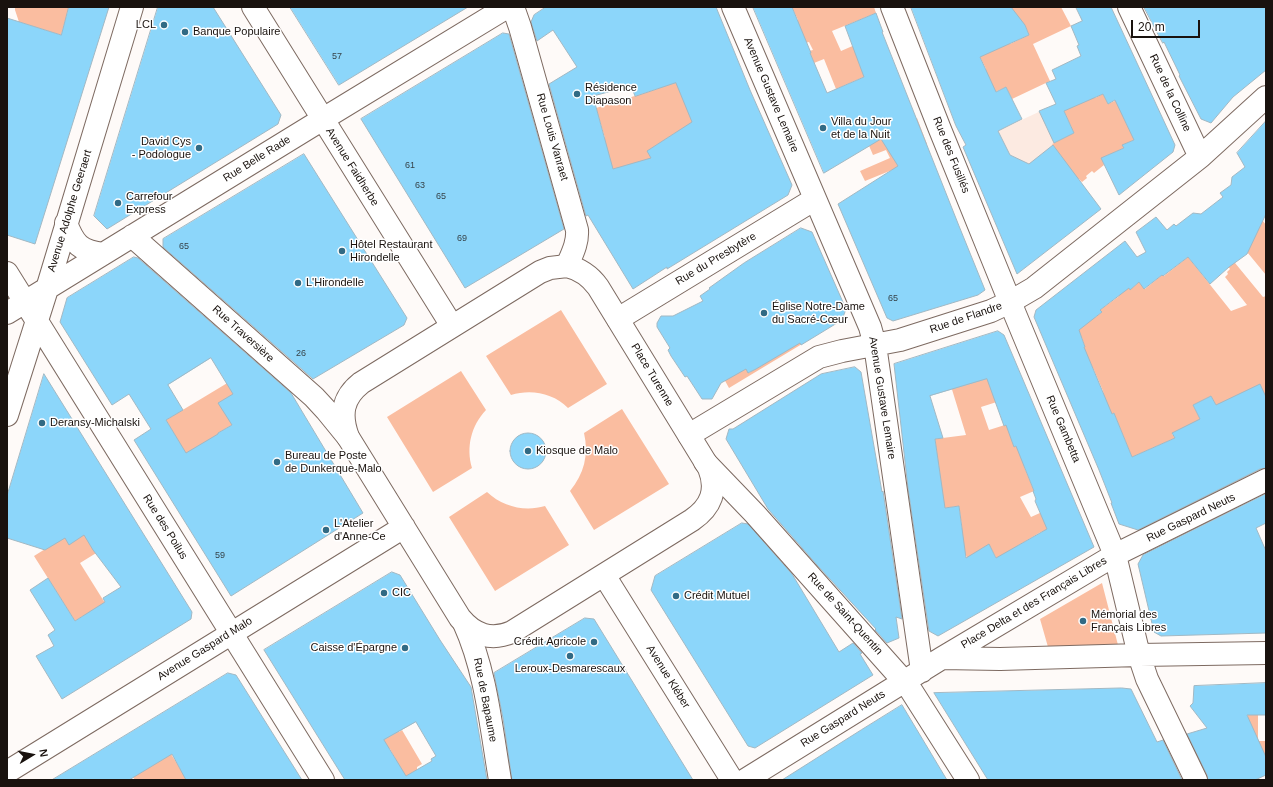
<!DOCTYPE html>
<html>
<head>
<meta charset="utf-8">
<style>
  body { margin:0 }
  #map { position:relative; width:1273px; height:787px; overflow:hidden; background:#fefaf8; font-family:Helvetica,sans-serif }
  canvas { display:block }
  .frame { position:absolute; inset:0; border:8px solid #19120e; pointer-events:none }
  .north { position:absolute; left:12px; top:735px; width:40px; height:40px; -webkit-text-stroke:3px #fff; paint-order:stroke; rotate:80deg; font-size:11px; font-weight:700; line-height:16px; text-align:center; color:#19120e }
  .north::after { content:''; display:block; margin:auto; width:14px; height:18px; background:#19120e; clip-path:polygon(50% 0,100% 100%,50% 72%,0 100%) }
  .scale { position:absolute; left:1131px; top:20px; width:69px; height:18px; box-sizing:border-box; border:2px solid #19120e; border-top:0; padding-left:5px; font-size:12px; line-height:14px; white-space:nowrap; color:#19120e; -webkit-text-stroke:3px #fff; paint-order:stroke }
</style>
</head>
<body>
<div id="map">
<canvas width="1273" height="787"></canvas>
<div class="frame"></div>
<div class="north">N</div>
<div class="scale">20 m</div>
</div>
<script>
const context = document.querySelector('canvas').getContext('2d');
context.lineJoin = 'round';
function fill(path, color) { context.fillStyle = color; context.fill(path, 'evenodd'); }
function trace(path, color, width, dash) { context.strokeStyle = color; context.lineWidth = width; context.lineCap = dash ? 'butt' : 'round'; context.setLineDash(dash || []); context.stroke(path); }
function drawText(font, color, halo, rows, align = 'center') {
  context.font = font + ' Helvetica,sans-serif'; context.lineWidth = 3; context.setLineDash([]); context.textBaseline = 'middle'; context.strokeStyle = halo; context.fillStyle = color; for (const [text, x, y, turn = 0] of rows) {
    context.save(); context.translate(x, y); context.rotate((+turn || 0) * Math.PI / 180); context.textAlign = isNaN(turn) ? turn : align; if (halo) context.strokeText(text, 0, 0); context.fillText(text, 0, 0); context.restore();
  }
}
fill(new Path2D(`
  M1060,102L1074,133L1052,144L1063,159L1031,184L1014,157L1010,155L998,131Z`), '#fceae1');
fill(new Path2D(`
  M15,7H69L61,35L19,22L15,10Z
  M792,7H874L876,13L832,31L841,51L864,41L875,72L836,89L824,59L814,63L809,51L813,50L809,42L805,43L796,21L798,20Z
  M989,7H1061L1071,26L1033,44L1050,81L1012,99L1006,87L984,97L974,75L986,69L975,46ZM1025,25L1029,35L1010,44L1005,33Z
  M684,78L693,125L675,133L648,151L651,157L671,164L618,172L617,168L577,179L595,141L605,138L596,108L657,89Z
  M1090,88L1095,98L1103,94L1108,104L1128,95L1123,116L1131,133L1136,139L1123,145L1124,148L1102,158L1104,165L1094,173L1092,171L1086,176L1087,178L1082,182L1079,179L1059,195L1063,159L1052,144L1074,133L1060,102Z
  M917,118L927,144L909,151L918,174L892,170L865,181L860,171L890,158L886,150L873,155L861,127L899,126Z
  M1263,221L1266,225V275L1238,241Z
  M1226,252L1263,297L1266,296V397L1216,405L1211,396L1193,405L1202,423L1172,434L1175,438L1132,457L1114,413L1107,416L1103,391L1094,370L1081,348L1085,347L1082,338L1076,340L1077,319L1096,317L1102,312L1100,310L1118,297L1125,283L1130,290L1139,282L1145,289L1162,275L1164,276L1188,257L1231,311L1247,305L1225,277L1228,274L1227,272L1230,269L1223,259Z
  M561,310L607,384L568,408C553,393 531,389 511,395L486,356Z
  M776,337L807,341L729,388L724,379L746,367L749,373L759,366H762L761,365Z
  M461,371L486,410C471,426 466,447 472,468L433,492L387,417Z
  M995,376L1003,400L981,407L989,430L1008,424L1014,447L1019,445L1025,469L1034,491L1020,497L1031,517L1051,508L1060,524L1039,533L1019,545L1000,564L989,545L981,549L976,573L960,545L962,527L959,506L944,508L935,439L966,435L950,383Z
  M229,382L263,410L230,426L218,433L224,444L184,455L179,442L166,420Z
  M622,409L669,484L594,530L570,491C584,474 589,455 584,433Z
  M487,492C503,507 525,512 545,506L569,545L495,591L449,517Z
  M46,507L106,547L80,563L110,611L83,616L75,621L34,556L50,546Z
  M1102,583L1118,645L1048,647L1040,619Z
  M1248,715H1258V741H1266V757L1248,739Z
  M393,722L399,732L402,730L422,764L417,767V770L400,780L395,758L390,749L374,747Z
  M171,754L183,773L209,780H135L133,777Z`), '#fabda0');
const building = new Path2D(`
  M69,7H109L35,244L7,235V18L61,35Z
  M158,7H213L281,115L278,124L107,229L94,216Z
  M290,7H468L339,85Z
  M546,7H716L750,90L792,185L788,195L667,269V267L633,289L588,215L586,216L549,84L577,67L553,30L537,41L531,22L534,15ZM676,83L692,122L647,151L651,158L613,169L593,96L631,86L635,96Z
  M753,7H792L811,53H810L827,93L864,77L845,26L876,13L883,32H882L959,226L985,290L978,295L893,321L887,318L838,204L898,166L881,139L824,173Z
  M911,7H1011L1025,25L1029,35L980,57L996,92L1006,87L1022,119L998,131L1010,155L1029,164L1053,145L1101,209L1017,274L963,147L966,145L956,126Z
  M1076,7H1111L1175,145L1173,152L1119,195L1101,158L1124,148L1122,145L1134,140L1115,100L1108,104L1103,94L1064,111L1074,133L1054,143L1039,111L1056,104L1046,83L1056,79L1052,70L1081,56L1077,46L1079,45L1071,26L1082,21Z
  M1144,7H1266V70L1233,97L1211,123L1201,119L1179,76L1180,75L1164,42L1163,43Z
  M503,33L509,34L564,229L465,288L361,119Z
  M1266,121V214L1247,254L1229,267L1210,284L1188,257L1163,276L1162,275L1144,289L1139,282L1130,290L1129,288L1100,310L1102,312L1079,330L1085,347H1084L1112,414L1114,413L1132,457L1175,438L1172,433L1200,419L1193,405L1211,396L1216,405L1260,384L1266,397V468L1260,469L1138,530L1119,524L1111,503H1112L1099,470L1034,317L1036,310L1125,241L1137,257L1146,252L1136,232L1156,217L1167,230L1174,224L1176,226L1193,213L1201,214L1223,197L1220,193L1231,185L1232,177L1245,167L1237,153Z
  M304,154L407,318L404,325L313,379L163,247V239Z
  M801,228L812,232L846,309L842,320L801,345L800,343L756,369L748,373L746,369L730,378L721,383L712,399H702L687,376L685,377L671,356L668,350L670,348L657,327V323L661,316H673L703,301L700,296L710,289L709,288L744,263Z
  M134,257L138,258L291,393L363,513L231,596L134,440L151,429L129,394L112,405L60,322L67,298ZM211,358L233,394L218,403L232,425L218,433V434L186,453L166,420L183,410L168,385Z
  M998,331L1004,335L1094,547L938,636L929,631L908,488L894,364ZM987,379L1004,426L1006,425L1014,447L1016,446L1034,491H1033L1036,499L1035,501L1047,529L996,558L989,544L966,558L959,506L945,508L935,439L943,438L930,396Z
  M855,367L861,372L882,492L883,491L902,619L896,617L899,638L887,643L875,630L876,629L817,565L768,509L726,439L729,429H733L821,374Z
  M44,374L192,612L191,619L62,699L36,656L54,646L48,635L55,630L30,590L48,578L75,621L105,602L103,598L121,587L93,550L84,535L69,545L65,538L45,550L7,538V496Z
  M510 451a18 18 0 1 1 36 0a18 18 0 1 1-36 0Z
  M1266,494V523L1256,528L1266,551V633L1161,636L1154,632L1138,564L1143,555Z
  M742,523L748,524L792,574L839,652L853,643L862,653L860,654L873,675L755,748L748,746L651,590L655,576Z
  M392,572L400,575L440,640L471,687L487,780H345L264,650ZM416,722L436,756L431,759L432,761L406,776L384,740Z
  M585,618L594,619L693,780H512L503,718L494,673Z
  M228,673L236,675L302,780H186L172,754L129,780H52Z
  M1266,683V715H1247L1266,757V775L1255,780H1208L1207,775L1187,734L1207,728L1190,706L1193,703L1194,686Z
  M1122,688L1131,689L1157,742L1163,740L1182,780H988L934,693Z
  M902,705L947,780H782L861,730Z`);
fill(building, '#8cd6fa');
trace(building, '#a2b8c3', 1);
const street = new Path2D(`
  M513,7L520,27L577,230C578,243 572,254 567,266
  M733,7L870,327L875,345L922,671
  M892,7L939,127L1010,302L1115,555L1139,655L1147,679L1196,780
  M1129,7L1200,157
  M66,223C74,244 80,251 103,254
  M132,236L314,397L326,410L348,437
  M7,273L323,780
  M7,313L323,119L507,7
  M618,319L815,199
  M7,415L47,289L132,7
  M689,435L819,357L842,351L900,340L991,311L1010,302L1034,288L1200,157L1266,97
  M705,462L755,514L909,687L968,780
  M464,623C486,671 491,727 500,780
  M942,658L1000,659L1139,655L1266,653
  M745,780L942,658L1115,555L1266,480`);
const secondary = new Path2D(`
  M253,7L452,326
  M567,266C580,269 590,276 598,287L709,468C718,490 711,507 692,520L512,632C491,641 474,635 460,618L348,437C340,415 342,398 361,383L540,272L550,268Z
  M604,575L732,780
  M7,772L404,527`);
trace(street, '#7d6a61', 24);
trace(secondary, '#7d6a61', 24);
trace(street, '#fff', 22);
trace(secondary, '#fff', 22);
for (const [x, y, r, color] of [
  [164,25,4,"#316a84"],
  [185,32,4,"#316a84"],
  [577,94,4,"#316a84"],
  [823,128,4,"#316a84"],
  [199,148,4,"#316a84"],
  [118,203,4,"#316a84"],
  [342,251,4,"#316a84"],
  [298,283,4,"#316a84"],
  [764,313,4,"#316a84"],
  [42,423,4,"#316a84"],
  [528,451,4,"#316a84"],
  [277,462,4,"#316a84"],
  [326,530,4,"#316a84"],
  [384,593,4,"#316a84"],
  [676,596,4,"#316a84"],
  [1083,621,4,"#316a84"],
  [594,642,4,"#316a84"],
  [405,648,4,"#316a84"],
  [570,656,4,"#316a84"]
]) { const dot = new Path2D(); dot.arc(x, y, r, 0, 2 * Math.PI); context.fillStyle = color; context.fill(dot); trace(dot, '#fff', 1.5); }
drawText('9px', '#364349', null, [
  ["57",337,57],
  ["61",410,166],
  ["63",420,186],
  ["65",441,197],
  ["69",462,239],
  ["65",184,247],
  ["65",893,299],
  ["26",301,354],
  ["59",220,556]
]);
drawText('11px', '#19120e', '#fff', [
  ["LCL",156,25,"right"],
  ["Banque Populaire",193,32],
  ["Résidence",585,88],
  ["Diapason",585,101],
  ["Villa du Jour",831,122],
  ["et de la Nuit",831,135],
  ["David Cys",191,142,"right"],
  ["- Podologue",191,155,"right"],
  ["Carrefour",126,197],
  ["Express",126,210],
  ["Hôtel Restaurant",350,245],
  ["Hirondelle",350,258],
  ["L'Hirondelle",306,283],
  ["Église Notre-Dame",772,307],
  ["du Sacré-Cœur",772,320],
  ["Deransy-Michalski",50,423],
  ["Kiosque de Malo",536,451],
  ["Bureau de Poste",285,456],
  ["de Dunkerque-Malo",285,469],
  ["L'Atelier",334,524],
  ["d'Anne-Ce",334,537],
  ["CIC",392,593],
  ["Crédit Mutuel",684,596],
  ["Mémorial des",1091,615],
  ["Français Libres",1091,628],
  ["Crédit Agricole",586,642,"right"],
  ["Caisse d'Épargne",397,648,"right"],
  ["Leroux-Desmarescaux",570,669,"center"]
], 'left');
drawText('11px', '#19120e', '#fff', [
  ["Rue de la Colline",1170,93,65],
  ["Avenue Gustave Lemaire",771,95,67],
  ["Rue Louis Vanraet",552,137,74],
  ["Rue des Fusillés",951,155,68],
  ["Rue Belle Rade",257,159,-32],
  ["Avenue Faidherbe",352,167,58],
  ["Avenue Adolphe Geeraert",70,211,-73],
  ["Rue du Presbytère",716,259,-31],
  ["Rue de Flandre",966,318,-19],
  ["Rue Traversière",243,334,42],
  ["Place Turenne",652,375,59],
  ["Avenue Gustave Lemaire",882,398,81],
  ["Rue Gambetta",1063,429,67],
  ["Rue Gaspard Neuts",1191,518,-26],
  ["Rue des Poilus",165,527,58],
  ["Place Delta et des Français Libres",1034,603,-31],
  ["Rue de Saint-Quentin",845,614,48],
  ["Avenue Gaspard Malo",205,649,-32],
  ["Avenue Kléber",668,677,58],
  ["Rue de Bapaume",485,700,79],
  ["Rue Gaspard Neuts",843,719,-32]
]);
</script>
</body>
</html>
